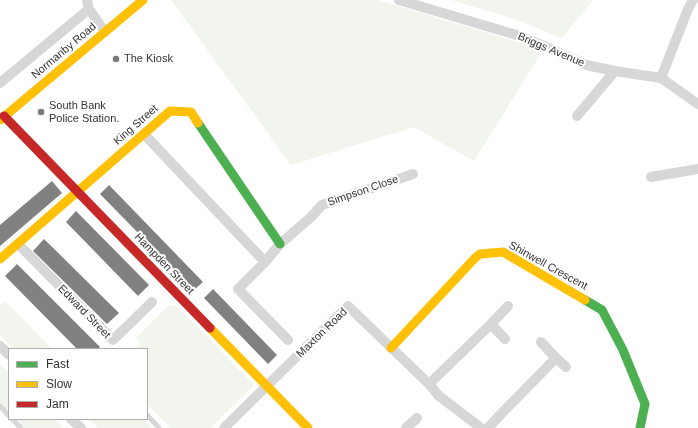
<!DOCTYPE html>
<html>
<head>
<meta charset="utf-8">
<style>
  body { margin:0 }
  #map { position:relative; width:698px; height:428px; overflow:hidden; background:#fff; font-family:Helvetica,sans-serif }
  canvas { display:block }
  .legend { position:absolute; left:8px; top:348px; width:140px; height:72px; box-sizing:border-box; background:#fff; border:1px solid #adadad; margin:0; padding:5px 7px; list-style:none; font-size:12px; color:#333 }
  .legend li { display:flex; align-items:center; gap:8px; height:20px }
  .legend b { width:20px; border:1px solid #adadad }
</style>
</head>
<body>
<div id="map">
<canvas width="698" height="428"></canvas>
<ul class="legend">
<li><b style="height:5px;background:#4caf50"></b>Fast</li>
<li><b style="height:5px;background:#ffc107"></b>Slow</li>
<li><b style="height:5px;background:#c62828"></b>Jam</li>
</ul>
</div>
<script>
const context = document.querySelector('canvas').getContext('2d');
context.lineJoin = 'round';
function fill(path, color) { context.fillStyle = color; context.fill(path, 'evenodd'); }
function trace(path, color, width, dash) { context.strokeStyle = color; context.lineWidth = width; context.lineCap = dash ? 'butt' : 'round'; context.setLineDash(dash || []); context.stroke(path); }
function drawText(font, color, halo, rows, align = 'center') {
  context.font = font + ' Helvetica,sans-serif'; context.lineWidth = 4; context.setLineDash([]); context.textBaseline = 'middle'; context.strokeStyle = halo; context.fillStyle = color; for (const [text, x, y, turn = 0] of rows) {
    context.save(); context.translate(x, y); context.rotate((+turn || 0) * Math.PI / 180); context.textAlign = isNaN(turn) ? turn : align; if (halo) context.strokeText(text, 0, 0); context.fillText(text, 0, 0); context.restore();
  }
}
fill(new Path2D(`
  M171,0H378L527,45L543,50L474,161L414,127L291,165Z
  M451,0H593L562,38L517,20Z
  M5,301L52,349H14L0,335V306Z
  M168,306H177L254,385L210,428H171L147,404V349H134L141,343L136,338Z
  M0,364L9,373V412L0,403Z
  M16,419H55L64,428H25Z
  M89,419H144L153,428H98Z`), '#f1f5ed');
fill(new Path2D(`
  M52,181L62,193L0,246V225Z
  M109,185L203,282L194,290L100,194Z
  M76,211L149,285L138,296L66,222Z
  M44,239L119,313L107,324L33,251Z
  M17,264L100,347L98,349H77L5,276Z
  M213,289L277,355L268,364L204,298Z`), '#818181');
trace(new Path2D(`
  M0,406L9,416
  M147,415L159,428
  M12,419L21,428`), '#d7d7d7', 5);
trace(new Path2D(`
  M87,0L89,9L105,32
  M399,0L523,37L551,49L586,65L615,71L661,78L698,104
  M661,78L688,9L693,0
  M0,83L89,9
  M577,116L615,71
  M144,134L265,262
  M651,177L698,169
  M18,244L113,340L152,302
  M491,324L508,306
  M288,340L238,289L265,262L280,244L310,218L322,205L413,174
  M541,342L556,358
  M0,346L9,355
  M429,384L439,396L481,428
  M71,419L81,428
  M224,428L348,306L429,384L491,324L505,339
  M406,428L417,418
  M488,428L500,415L556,358L566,367`), '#d7d7d7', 10);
trace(new Path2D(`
  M198,123L280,244
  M585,300L602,310L623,350L645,404L640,428`), '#4caf50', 9);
trace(new Path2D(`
  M0,120L143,0
  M0,259L170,111L191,112L198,123
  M210,328L308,428
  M391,348L475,258L480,254L503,252L585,300`), '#ffc107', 9);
trace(new Path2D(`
  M4,116L210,328`), '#c62828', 9);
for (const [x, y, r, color] of [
  [116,59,4,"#7a7a7a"],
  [41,112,4,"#7a7a7a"]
]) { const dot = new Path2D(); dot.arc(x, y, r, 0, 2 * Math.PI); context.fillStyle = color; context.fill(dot); trace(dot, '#fff', 1.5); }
drawText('11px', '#333', '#fff', [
  ["Briggs Avenue",551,50,23],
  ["Normanby Road",64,51,-40],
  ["King Street",136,125,-41],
  ["Simpson Close",363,191,-19],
  ["Hampden Street",164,264,46],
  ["Shinwell Crescent",548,266,29],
  ["Edward Street",84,312,46],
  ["Maxton Road",322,333,-44]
]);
drawText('11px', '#333', '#fff', [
  ["The Kiosk",124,59],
  ["South Bank",49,106],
  ["Police Station.",49,119]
], 'left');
</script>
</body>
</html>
